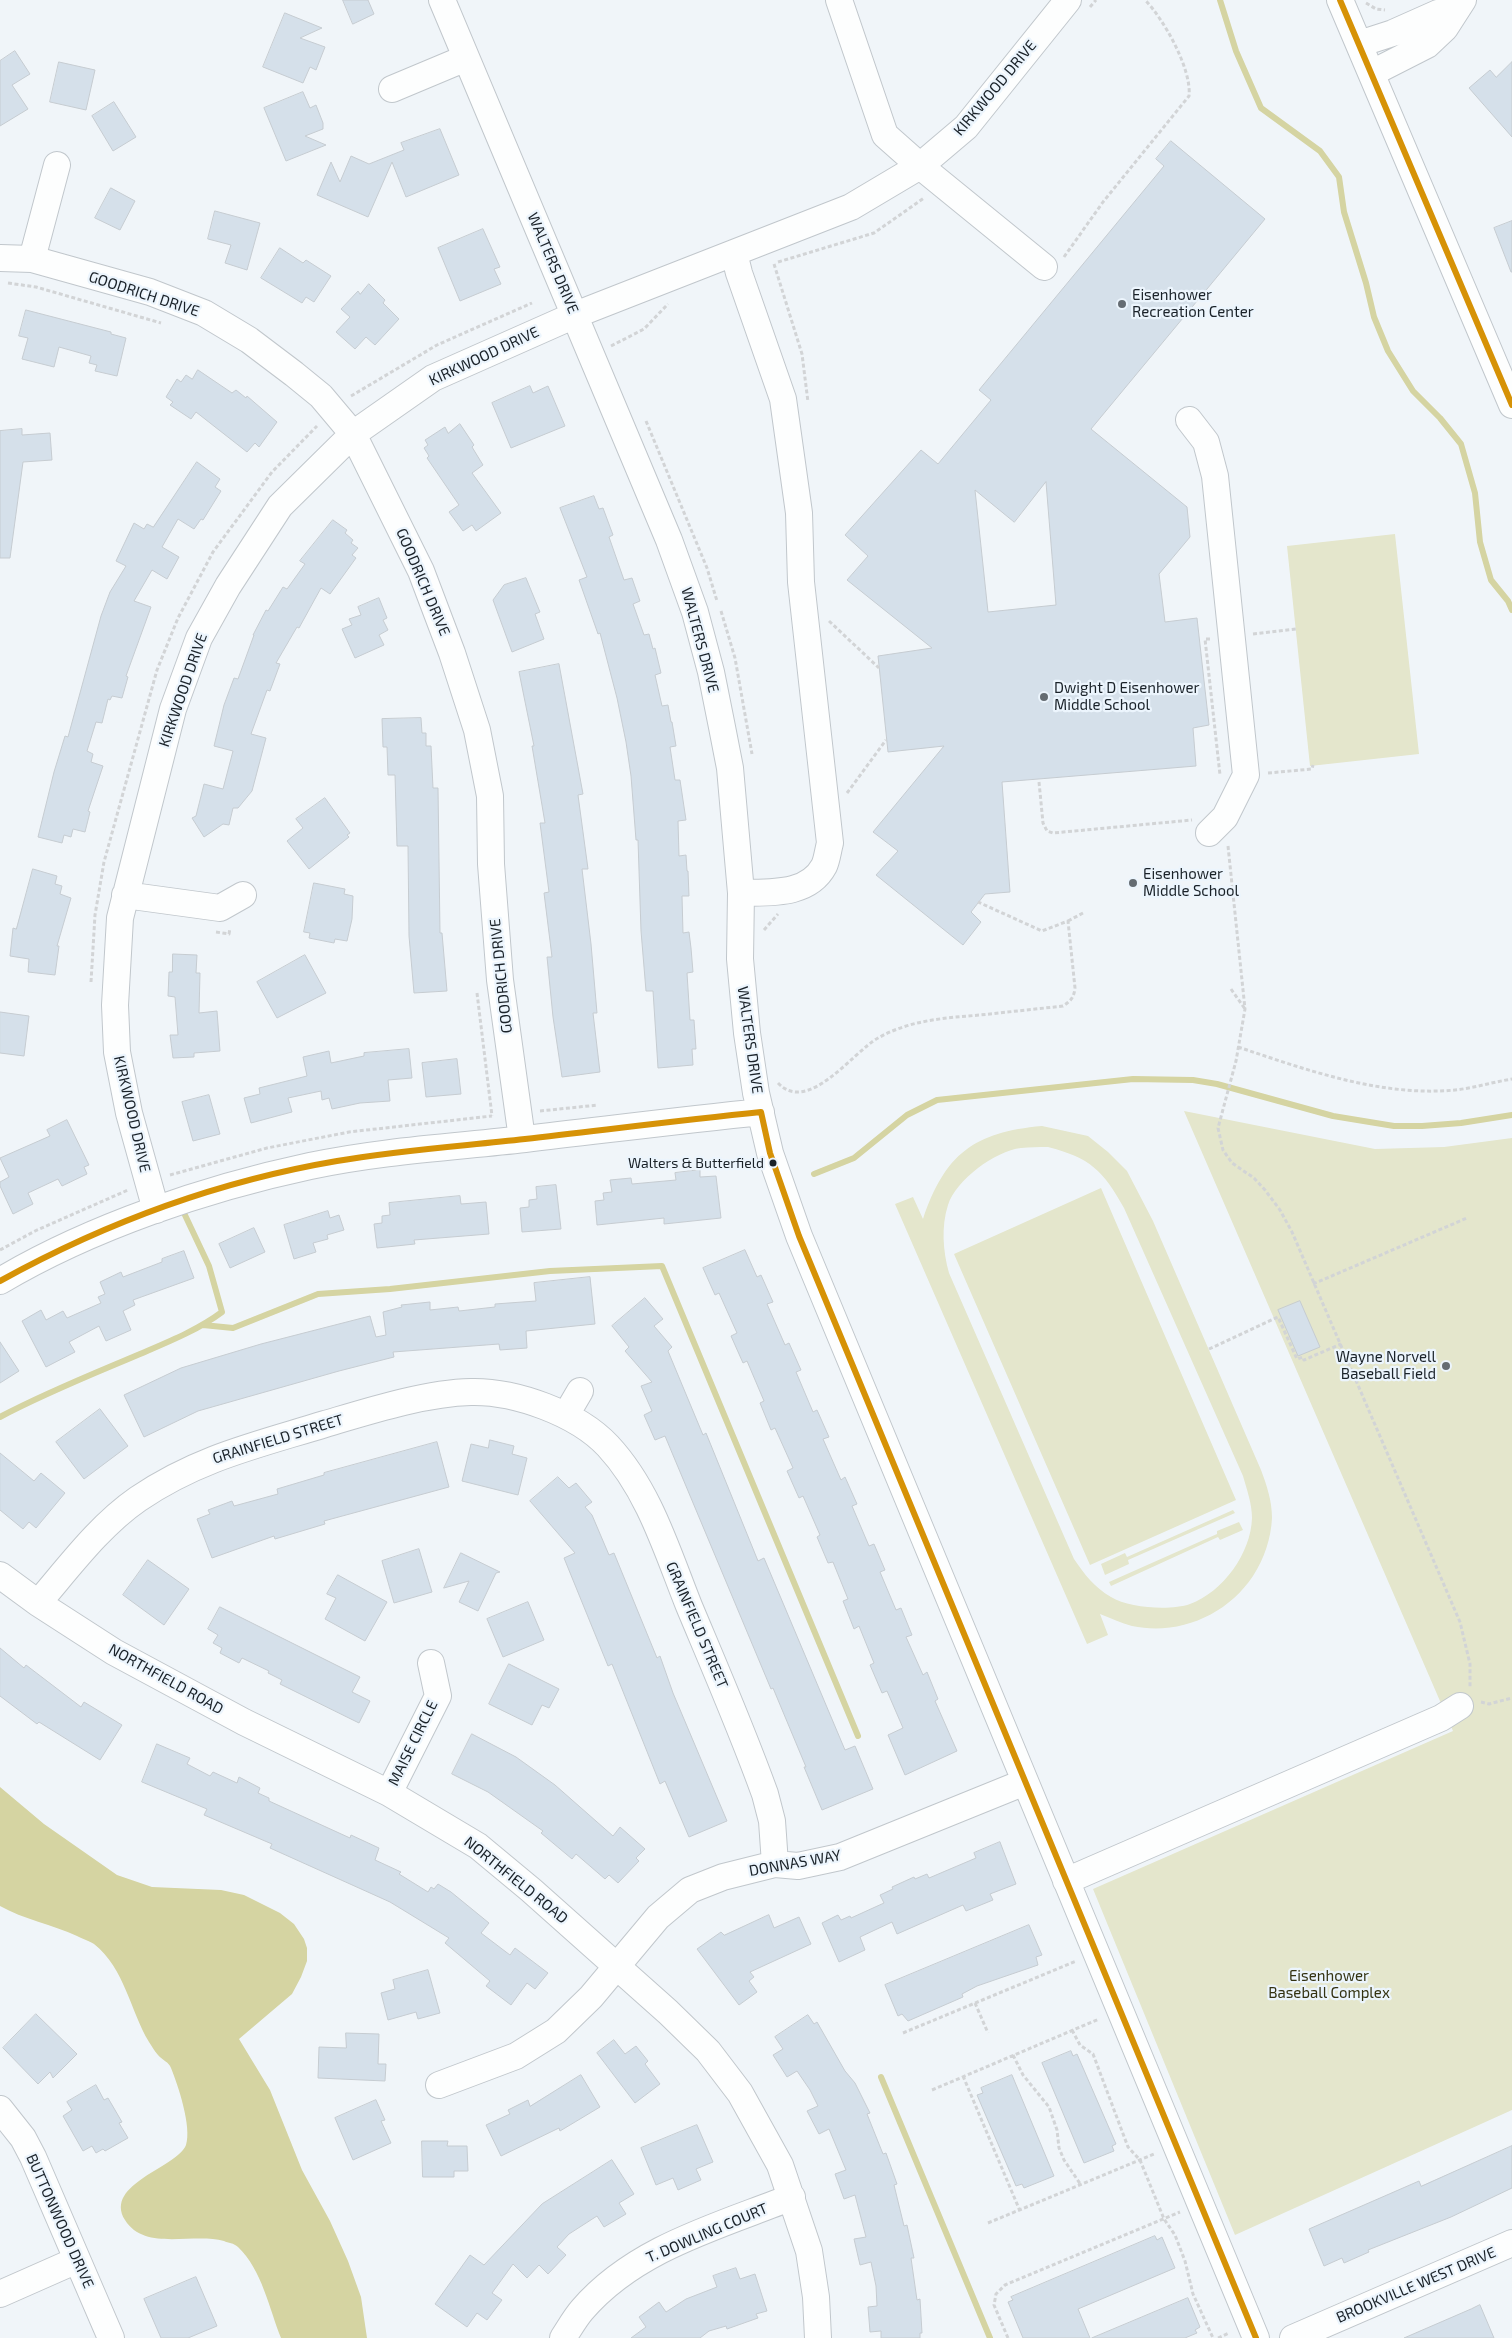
<!DOCTYPE html>
<html>
<head>
<meta charset="utf-8">
<style>
  body { margin:0 }
  canvas { display:block; background:#f0f5f9 }
</style>
</head>
<body>
<canvas width="1512" height="2338"></canvas>
<script>
const context = document.querySelector('canvas').getContext('2d');
context.lineJoin = 'round';
function fill(path, color) { context.fillStyle = color; context.fill(path, 'evenodd'); }
function trace(path, color, width, dash) { context.strokeStyle = color; context.lineWidth = width; context.lineCap = dash ? 'butt' : 'round'; context.setLineDash(dash || []); context.stroke(path); }
function drawText(font, color, halo, rows, align = 'center') {
  context.font = font + ' "Exo 2",sans-serif'; context.lineWidth = 4.5; context.setLineDash([]); context.textBaseline = 'middle'; context.strokeStyle = halo; context.fillStyle = color; for (const [text, x, y, turn = 0] of rows) {
    context.save(); context.translate(x, y); context.rotate((+turn || 0) * Math.PI / 180); context.textAlign = isNaN(turn) ? turn : align; if (halo) context.strokeText(text, 0, 0); context.fillText(text, 0, 0); context.restore();
  }
}
fill(new Path2D(`
  M1395,534L1419,754L1310,766L1287,546Z
  M1184,1111L1375,1149L1444,1147L1512,1138V2110L1235,2235L1093,1889L1453,1731Z
  M1042,1126L1088,1136L1108,1152L1127,1171L1153,1221L1261,1470C1267,1486 1272,1501 1272,1518C1271,1539 1264,1559 1253,1576C1227,1615 1179,1636 1132,1626C1121,1623 1111,1618 1100,1614L1108,1635L1087,1644L895,1204L913,1197L923,1219C945,1154 974,1132 1042,1126ZM1048,1147C1090,1158 1103,1170 1124,1208L1243,1476C1247,1490 1252,1504 1252,1518C1251,1553 1223,1592 1190,1604C1170,1611 1129,1608 1111,1597C1094,1587 1085,1575 1074,1559L949,1273C943,1251 941,1227 948,1205C956,1180 995,1151 1021,1148C1030,1147 1039,1147 1048,1147Z
  M1101,1188L1236,1500L1090,1565L954,1254Z
  M1233,1510L1235,1513L1128,1560L1129,1564L1105,1575L1101,1564L1125,1553L1127,1557Z
  M1239,1522L1243,1530L1220,1540L1218,1537L1111,1586L1109,1582L1217,1534V1531Z`), '#e4e6cc');
fill(new Path2D(`
  M0,1787L44,1824L117,1875L152,1887L221,1890L244,1895L280,1913L294,1924L304,1939L307,1948V1961L301,1977L292,1994L239,2039L270,2090L302,2170L330,2221L348,2261L361,2297L367,2338H281C269,2308 262,2270 238,2247C234,2243 228,2243 224,2241C193,2232 145,2252 125,2220C103,2184 178,2167 186,2145C192,2127 178,2085 171,2068C169,2062 162,2060 158,2055C154,2051 152,2046 149,2042C130,2010 125,1969 94,1944C90,1941 82,1939 77,1936C53,1925 23,1919 0,1906Z`), '#d5d4a2');
trace(new Path2D(`
  M1220,0L1236,51L1261,108L1320,151L1339,177L1344,212L1366,283L1374,317L1388,351L1413,391L1440,418L1461,444L1475,493L1480,542L1491,580L1508,601L1512,610
  M814,1174L854,1158L907,1115L937,1100L1133,1079L1193,1080L1217,1084L1333,1116L1394,1126H1422L1461,1123L1512,1115
  M203,1325L233,1328L318,1294L390,1289L550,1271L662,1266L858,1736
  M0,1417C45,1393 93,1374 140,1354C168,1342 198,1330 222,1312L209,1266L184,1213
  M881,2077L990,2338`), '#d5d4a2', 6);
const building = new Path2D(`
  M343,0H368L374,14L353,24Z
  M285,13L322,28L300,38L325,47L316,70L310,67L303,83L263,67Z
  M15,51L30,74L12,85L28,109L0,126V61Z
  M59,62L95,70L86,110L50,102Z
  M1512,62V137L1469,88L1490,70L1496,77Z
  M303,92L310,108L316,105L323,123V129L305,136L326,145L286,161L264,108Z
  M114,102L136,137L113,151L92,116Z
  M440,129L459,175L406,197L392,162L368,217L317,195L331,162L340,182L351,156L369,164L404,150L401,143Z
  M1171,141L1265,219L1091,429L1187,507L1190,537L1159,574L1165,622L1197,618L1209,725L1193,728L1196,766L1002,782L1010,892L985,894L971,912L981,922L963,945L876,875L898,851L873,832L944,746L888,752L878,656L932,648L847,580L868,556L845,535L921,450L938,464L991,400L979,390L1164,166L1156,159ZM1046,482L1056,605L988,612L975,490L1014,522Z
  M111,188L135,201L120,230L95,218Z
  M215,211L260,223L247,270L225,263L231,245L208,239Z
  M1512,221V272H1511L1494,228Z
  M483,229L500,267L494,269L501,284L460,301L438,248Z
  M280,248L303,263L306,260L331,276L314,302L306,297L302,303L261,278Z
  M369,284L385,300L383,303L399,319L375,345L366,337L355,349L336,332L350,317L341,309L358,291L360,294Z
  M26,310L111,332V334L126,338L117,376L95,371L97,365L89,363L91,356L59,347L54,367L22,359L28,338L19,336Z
  M198,370L232,393L236,390L246,398L247,396L277,422L259,447L255,443L247,452L196,412L191,419L170,405L173,402L166,397L177,379L181,382L186,375L192,379Z
  M530,386L533,393L548,386L565,426L511,448L492,403Z
  M460,424L474,445L472,447L483,465L472,473L501,513L476,531L472,525L463,531L449,512L459,505L427,458L429,456L424,448L428,445L425,440L445,427L448,433Z
  M22,429V435L50,433L52,460L23,462L10,558H0V431Z
  M197,462L220,479L215,487L221,491L203,520L201,519L194,529L178,519L162,547L179,557L167,579L152,570L134,601L151,607L126,676L128,677L122,698L112,696L110,700L108,699L102,723L96,722L87,751L93,754L91,762L103,766L88,811L90,812L85,832L73,829L71,837L64,835L62,843L38,837L54,772L65,736L68,737L101,616L110,592L126,566L116,561L134,523L144,529L147,524L153,527Z
  M594,496L599,509L603,508L613,535L609,537L624,580L632,578L640,601L633,604L644,635L649,634L653,649L655,648L661,673L655,675L662,706L668,705L671,722H672L676,746L670,747L675,780H680L686,820L678,821L679,856L686,855L687,871H688L689,896H682L683,933L689,932L691,948L693,972L687,973L690,1020H694L696,1049H692L693,1065L658,1068L653,991H646L641,931L638,840H636L631,776L626,742L617,698L600,633L598,634L579,580L587,577L560,508Z
  M333,520L347,530L345,533L353,540L351,543L358,548L352,555L356,558L330,594L321,588L299,628L297,627L276,663L280,664L270,691L267,690L251,734L266,738L252,791L238,808H233L229,825L223,824L204,837L192,818L196,816L204,784L223,789L233,751L214,746L224,705L234,678L238,679L254,635H253L266,610L268,611L283,587L287,589L305,564L300,561Z
  M526,578L540,612L535,614L544,639L512,652L493,600L504,585Z
  M379,598L387,618L383,620L388,630L379,635L384,645L355,658L342,629L352,625L349,619L361,615L358,607Z
  M559,664L583,794L578,795L588,869H582L591,944L597,1013H593L600,1072L562,1077L553,1017L547,957H552L544,893L549,892L540,823H545L532,746H534L519,672Z
  M421,718L422,733H426V746H431L433,788H438L440,933H442L447,991L414,993L409,936L408,846H397L395,775H388L387,747H383L382,719Z
  M325,798L350,833L347,835L349,837L309,869L287,841L303,828L296,819Z
  M33,869L57,876L55,884L62,886L60,894L71,898L57,946H59L55,975L28,972L29,959L10,956L13,928L16,929Z
  M314,883L345,889L344,894L353,896L352,919L347,941L335,939L334,943L309,938L310,933L304,932Z
  M173,954L197,955L196,973H200L199,1013L217,1011L220,1051L194,1053V1057L173,1058L170,1035H178L175,997L168,996L169,972H172Z
  M305,955L326,993L277,1018L257,982Z
  M0,1012L29,1016L24,1056L0,1053Z
  M409,1049L412,1078L388,1080L390,1101L360,1103L332,1109L329,1098L322,1100L321,1091L288,1098L292,1112L251,1123L244,1098L260,1094L259,1088L307,1076L303,1057L329,1051L331,1063L364,1056V1053Z
  M457,1059L461,1094L426,1097L422,1063Z
  M209,1095L220,1134L193,1141L182,1102Z
  M67,1120L89,1165L84,1167L87,1174L62,1186L58,1179L28,1193L33,1204L13,1214L0,1186V1182L9,1177L0,1158L50,1136L47,1130Z
  M700,1170V1177L716,1176L721,1218L664,1224V1218L597,1225L595,1201L604,1200L603,1193L612,1192L610,1180L631,1178L632,1184L676,1180L675,1173Z
  M556,1185L561,1229L522,1232L520,1208L529,1207V1200L537,1199L536,1187Z
  M460,1196L461,1204L486,1202L489,1234L414,1240L415,1244L377,1248L374,1224L382,1223V1216L390,1215L389,1203Z
  M328,1211L330,1218L339,1215L344,1230L327,1235L328,1239L313,1243L316,1252L294,1259L284,1225Z
  M254,1228L265,1252L230,1268L219,1244Z
  M745,1250L757,1277L761,1275L773,1302L767,1304L785,1345L789,1343L801,1370L796,1372L813,1412L817,1410L829,1437L823,1439L841,1480L845,1477L857,1504L852,1506L869,1546L874,1544L885,1570L880,1572L896,1610L901,1608L912,1635L906,1637L923,1675L927,1672L938,1699L935,1701L957,1751L905,1775L888,1735L903,1728L887,1691L882,1693L870,1665L874,1663L859,1626L854,1629L843,1601L848,1599L833,1562L828,1563L817,1537L820,1535L803,1496L799,1498L787,1471L793,1468L775,1428L771,1430L760,1403L764,1401L747,1361L743,1363L731,1336L737,1333L719,1293L715,1295L703,1268Z
  M184,1251L194,1278L133,1300L135,1305L123,1311L131,1330L106,1341L99,1326L69,1342L75,1352L46,1367L22,1321L41,1310L46,1320L63,1311L67,1318L101,1303L98,1297L105,1294L100,1282L121,1272L123,1277L162,1262V1259Z
  M590,1277L595,1324L526,1331L527,1348L500,1350L499,1344L393,1352L394,1357L339,1371L198,1411L144,1437L124,1395L181,1368L261,1344L370,1316L376,1337L386,1335L383,1312L402,1307L401,1305L430,1302V1310L458,1307L459,1311L495,1307V1304L536,1301L534,1283Z
  M645,1298L663,1319L654,1326L672,1347L668,1351L703,1435L706,1433L758,1561L764,1558L845,1750L855,1746L873,1789L822,1810L804,1767H806L773,1688L771,1689L665,1436L655,1440L644,1415L652,1411L641,1386L652,1382L625,1351L629,1347L612,1326Z
  M1300,1301L1320,1347L1298,1356L1278,1310Z
  M0,1342L19,1371L0,1383Z
  M100,1409L128,1446L84,1479L56,1442Z
  M490,1440L514,1446L512,1454L527,1458L518,1495L462,1481L471,1444L488,1448Z
  M437,1442L449,1487L324,1521L325,1524L275,1539L274,1536L212,1558L197,1519L210,1514L208,1510L232,1501L234,1506L278,1494L277,1489L324,1475V1473Z
  M0,1453L34,1481L41,1473L65,1493L36,1528L29,1522L23,1529L0,1510Z
  M558,1477L569,1488L576,1483L592,1502L585,1507L592,1515L609,1555L614,1553L657,1658L660,1656L673,1693L727,1821L689,1837L665,1781L660,1784L612,1664L608,1666L564,1558L575,1553L530,1501Z
  M419,1549L432,1592L394,1603L382,1561Z
  M461,1553L500,1572L496,1573L478,1611L459,1602L469,1581L444,1588Z
  M148,1560L189,1589L164,1625L123,1595Z
  M338,1575L387,1602L365,1641L325,1619L336,1598L327,1594Z
  M528,1602L544,1640L503,1657L487,1619Z
  M220,1607L360,1677L352,1692L370,1701L359,1723L280,1684L282,1680L268,1673L269,1671L242,1658L239,1663L220,1653L222,1648L213,1643L218,1635L208,1629Z
  M0,1648L24,1668L26,1665L81,1707L84,1702L122,1725L100,1760L39,1722L37,1724L0,1696Z
  M509,1664L559,1689L549,1708L542,1705L532,1725L489,1704Z
  M472,1734L516,1757L555,1785L613,1836L620,1827L645,1849L636,1858L639,1861L618,1883L609,1875L605,1879L576,1854L572,1859L541,1833L543,1831L488,1792L452,1774Z
  M157,1744L190,1758L187,1764L210,1776L213,1772L237,1783L239,1777L260,1788L258,1793L269,1798V1801L350,1838L351,1835L379,1848L375,1860L401,1872L399,1874L428,1892L431,1887L434,1889L438,1884L451,1892L489,1923L481,1933L510,1955L515,1948L548,1973L535,1989L527,1983L511,2005L486,1986L490,1981L445,1943L449,1938L390,1902L270,1848L272,1844L204,1815L207,1809L142,1782Z
  M1000,1842L1016,1884L990,1894L993,1900L966,1911L963,1905L897,1934L892,1922L860,1937L865,1950L839,1962L822,1923L838,1915L841,1920L850,1916L851,1918L884,1903L880,1895L893,1889L892,1887L914,1877L915,1879L927,1874L929,1878L976,1858L974,1853Z
  M769,1915L774,1928L799,1917L811,1944L750,1972L754,1977L749,1981L757,1992L739,2005L697,1949L721,1932L724,1935Z
  M1029,1925L1042,1955L1036,1957L1038,1965L977,1986L962,1994L963,1997L908,2021L902,2014L898,2016L885,1985Z
  M428,1970L440,2013L418,2019L416,2012L388,2020L381,1993L395,1989L393,1980Z
  M36,2014L77,2054L53,2078L50,2072L38,2084L3,2048Z
  M808,2015L814,2024L817,2022L845,2071L855,2083L870,2113L867,2114L883,2154L886,2153L897,2184L894,2185L904,2226L907,2225L914,2258H911L917,2300L920,2299L922,2333H920V2338H881V2331L870,2332L868,2307L877,2306L876,2286L871,2262L860,2265L854,2239L866,2237L855,2195L844,2199L835,2174L846,2170L829,2129L819,2134L807,2111L818,2106L810,2090L797,2071L787,2077L773,2055L783,2049L775,2037Z
  M346,2033L379,2034L378,2064H386L385,2081L318,2078L319,2047L346,2048Z
  M614,2040L625,2054L636,2046L648,2061L645,2064L660,2084L635,2103L597,2053Z
  M1071,2051L1073,2056L1077,2054L1116,2144L1112,2146L1114,2151L1084,2163L1042,2063Z
  M581,2075L600,2107L560,2131L559,2128L501,2156L486,2125L510,2114L508,2110L528,2100L530,2106Z
  M1012,2075L1054,2176L1024,2188L1022,2184L1016,2186L977,2095L983,2093L981,2088Z
  M96,2085L104,2100L108,2098L122,2122L119,2123L128,2138L105,2151L103,2149L96,2153L92,2146L83,2151L63,2116L72,2110L67,2102Z
  M376,2100L385,2120L381,2121L391,2143L353,2160L335,2118Z
  M697,2125L713,2162L696,2169L701,2180L678,2190L673,2178L656,2185L641,2148Z
  M422,2141H448L447,2146H467L468,2171H454V2177H423Z
  M1512,2146V2188L1451,2217L1368,2250L1369,2252L1344,2263L1342,2258L1324,2266L1309,2229L1419,2181L1421,2186Z
  M612,2160L634,2194L619,2203L626,2214L604,2227L597,2216L569,2234L557,2247L566,2255L548,2274L539,2265L527,2278L513,2264L492,2293L502,2300L487,2320L477,2313L467,2327L435,2304L470,2255L484,2265L542,2204Z
  M1155,2236L1157,2240L1162,2237L1175,2268L1078,2309L1090,2338H1023L1008,2302L1013,2300L1011,2297Z
  M736,2268L740,2279L755,2274L767,2311L756,2314L758,2318L727,2329L726,2326L709,2331L700,2338H631L646,2327L639,2317L659,2302L666,2312L686,2299L717,2287L713,2276Z
  M196,2277L217,2326L188,2338H161L144,2299Z
  M1188,2298L1200,2327L1195,2330L1197,2333L1185,2338H1092Z
  M1480,2305L1494,2338H1404L1471,2309Z`);
fill(building, '#d5e0ea');
trace(building, '#c6ccd1', 1);
const minor = new Path2D(`
  M442,0L669,540L695,612L711,672L722,727L730,768L741,893L740,959L747,1033L756,1093L770,1153L799,1236L1256,2338
  M839,0L885,135L920,166L1044,267
  M1340,0L1512,405
  M1359,44L1393,33L1438,13L1457,7
  M1372,73L1427,45L1445,28L1463,0
  M392,89L466,58
  M734,253L739,273L783,399L799,513L801,582L830,843C828,850 827,860 824,866C808,896 769,892 741,893
  M0,258L32,259L150,292L204,313L249,340L294,374L321,396L353,434L421,571L452,653L477,730L490,796L491,864L500,980L522,1139
  M32,259L57,165
  M1189,420L1206,442L1215,476L1246,775L1225,817L1209,833
  M125,895L220,908L243,895
  M156,1210L129,1113L117,1052L115,1005L120,918L173,709L199,638L228,586L280,506L353,434L433,378L575,315L851,207L920,166L966,127L1068,0
  M0,1281C91,1227 207,1188 310,1166C380,1151 454,1147 525,1139C604,1130 682,1120 761,1112
  M566,1415L580,1391
  M0,1575L38,1603L114,1652L244,1722L389,1793L478,1846L531,1890L668,2012L708,2051L740,2093L780,2165L809,2251L816,2297L818,2338
  M38,1603C69,1567 99,1526 138,1499C198,1458 257,1445 325,1424C369,1411 425,1393 471,1392C515,1391 577,1413 608,1446C649,1490 667,1551 689,1606C715,1668 742,1730 765,1794L772,1821L775,1864
  M389,1793L438,1696L431,1663
  M1066,1881L1441,1718L1460,1706
  M439,2085L516,2056L556,2031L591,1997L658,1917L690,1890L723,1877L775,1864L798,1866L840,1857L1025,1782
  M0,2109L23,2138L33,2157L111,2338
  M0,2294L77,2260
  M563,2338C569,2329 575,2318 582,2310C635,2248 719,2226 792,2197
  M1293,2338L1512,2243`);
trace(minor, '#c1c7cc', 28);
trace(new Path2D(`
  M1366,3L1376,9L1385,10
  M1090,7L1096,0
  M1064,257L1103,202L1189,96C1192,69 1163,18 1145,0
  M778,262L874,233L924,198
  M774,264L802,354L808,402
  M8,283L36,287L161,323
  M611,346L644,329L668,304
  M351,396L437,345L532,303
  M646,421L707,568L717,601
  M721,611L735,658L752,754
  M829,621L879,668
  M1253,634L1296,629
  M1210,639H1205L1220,775
  M1268,773L1312,769L1313,765
  M1039,782L1043,823L1047,831L1053,833L1192,820
  M847,793L886,740
  M1228,846L1245,1009L1236,1061L1218,1128L1223,1150L1232,1163L1254,1178L1265,1190L1280,1210L1292,1232L1460,1622L1470,1664V1687
  M1068,921L1083,913
  M764,930L778,914
  M216,932L229,934L230,928
  M91,982L95,915L104,862L157,670L178,618L213,552L272,472L317,426
  M1231,989L1245,1009
  M477,993L492,1116
  M1238,1047C1307,1070 1381,1097 1455,1090C1474,1088 1493,1082 1512,1079
  M778,1083C808,1115 852,1053 878,1038C910,1020 944,1018 980,1015C1008,1012 1036,1009 1063,1006C1071,1001 1074,997 1075,988L1068,921L1042,931L978,902
  M540,1111L598,1105
  M170,1175L267,1148L349,1132L492,1116
  M0,1250L35,1231L128,1190
  M1313,1284L1467,1218
  M1209,1349L1278,1317L1297,1359L1303,1357L1304,1360L1341,1344
  M1481,1702L1489,1704L1512,1698
  M975,2003L988,2033
  M1072,2030L1080,2045L1093,2054L1128,2147L1140,2160L1164,2219L1175,2235L1185,2261L1193,2294L1213,2338
  M903,2033L1076,1961
  M1013,2055L1023,2075L1049,2107L1057,2130L1059,2148L1064,2160L1081,2185
  M963,2076L1020,2211
  M932,2090L1099,2019
  M988,2223L1154,2154
  M1008,2338L994,2305L996,2294L1005,2285L1180,2212
  M1218,2338L1229,2333`), '#d2d4d6', 3, [4, 2.5]);
trace(minor, '#fdfefe', 26);
trace(new Path2D(`
  M1340,0L1512,405
  M0,1281C105,1223 219,1181 337,1161C399,1150 463,1146 525,1139C604,1130 682,1120 761,1112L770,1153L799,1236L1256,2338`), '#d69206', 6);
for (const [x, y, r, color] of [
  [1122,304,5,"#656c72"],
  [1044,697,5,"#656c72"],
  [1133,883,5,"#656c72"],
  [773,1163,4.5,"#1a2229"],
  [1446,1366,5,"#656c72"]
]) { const dot = new Path2D(); dot.arc(x, y, r, 0, 2 * Math.PI); context.fillStyle = color; context.fill(dot); trace(dot, '#ecf5fd', 2); }
drawText('14px', '#1a2229', '#ecf5fd', [
  ["Walters & Butterfield",764,1163]
], 'right');
drawText('15px', '#1a2229', '#ecf5fd', [
  ["KIRKWOOD DRIVE",995,88,-50],
  ["WALTERS DRIVE",553,263,67],
  ["GOODRICH DRIVE",144,294,18],
  ["KIRKWOOD DRIVE",484,356,-25],
  ["GOODRICH DRIVE",423,582,67],
  ["WALTERS DRIVE",700,640,75],
  ["KIRKWOOD DRIVE",183,690,-71],
  ["GOODRICH DRIVE",501,976,-96],
  ["WALTERS DRIVE",750,1040,82],
  ["KIRKWOOD DRIVE",132,1114,77],
  ["GRAINFIELD STREET",278,1439,-17],
  ["GRAINFIELD STREET",697,1625,67],
  ["NORTHFIELD ROAD",166,1679,29],
  ["MAISE CIRCLE",413,1743,-64],
  ["DONNAS WAY",795,1863,-10],
  ["NORTHFIELD ROAD",516,1880,39],
  ["BUTTONWOOD DRIVE",60,2221,66],
  ["T. DOWLING COURT",707,2233,-23],
  ["BROOKVILLE WEST DRIVE",1416,2285,-23]
]);
drawText('15px', '#1a2229', '#ecf5fd', [
  ["Eisenhower",1132,295],
  ["Recreation Center",1132,312],
  ["Dwight D Eisenhower",1054,688],
  ["Middle School",1054,705],
  ["Eisenhower",1143,874],
  ["Middle School",1143,891],
  ["Wayne Norvell",1436,1357,"right"],
  ["Baseball Field",1436,1374,"right"]
], 'left');
drawText('15px', '#333211', '#ecf5fd', [
  ["Eisenhower",1329,1976],
  ["Baseball Complex",1329,1993]
]);
</script>
</body>
</html>
